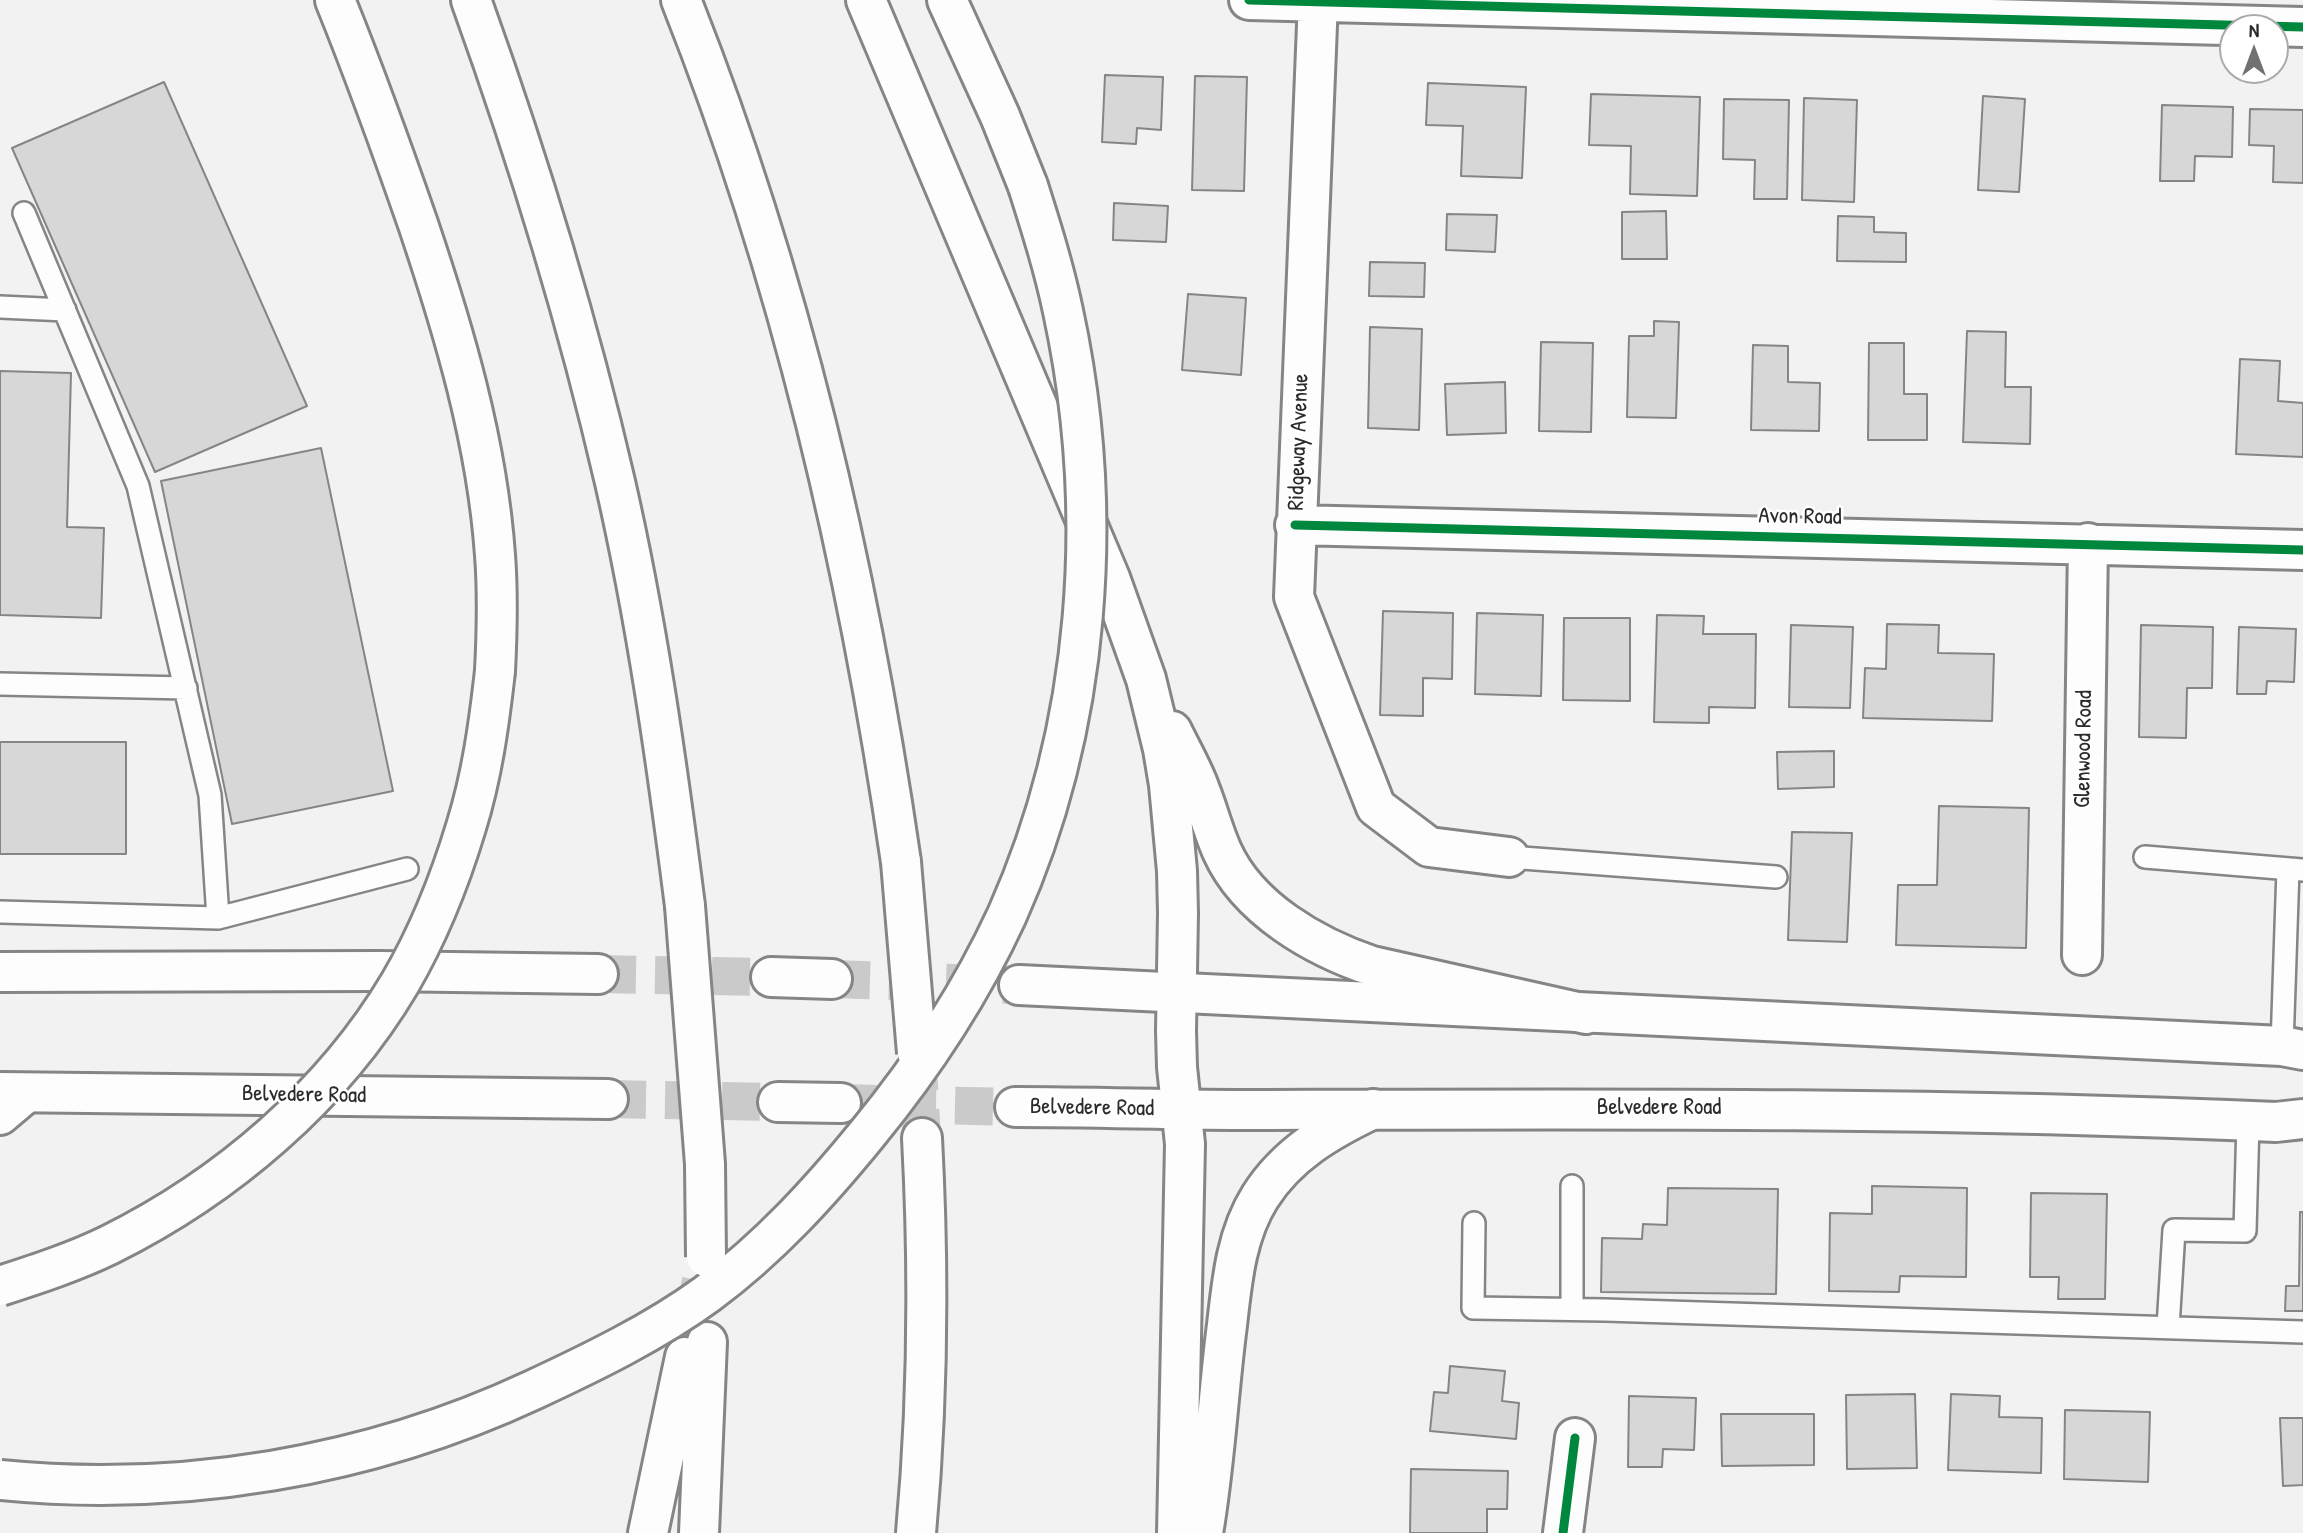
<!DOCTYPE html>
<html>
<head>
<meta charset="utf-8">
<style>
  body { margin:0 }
  #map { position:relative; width:2303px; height:1533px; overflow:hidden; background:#f2f2f2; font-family:"Patrick Hand",sans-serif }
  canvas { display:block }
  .north { position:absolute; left:2219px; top:14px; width:70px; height:70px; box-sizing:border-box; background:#fff; border:2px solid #aaa; border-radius:50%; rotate:0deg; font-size:19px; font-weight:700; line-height:28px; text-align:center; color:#2b2b2b }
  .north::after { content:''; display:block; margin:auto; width:24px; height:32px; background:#717171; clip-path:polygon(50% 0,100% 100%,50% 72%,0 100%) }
</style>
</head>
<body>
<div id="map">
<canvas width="2303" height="1533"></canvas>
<div class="north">N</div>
</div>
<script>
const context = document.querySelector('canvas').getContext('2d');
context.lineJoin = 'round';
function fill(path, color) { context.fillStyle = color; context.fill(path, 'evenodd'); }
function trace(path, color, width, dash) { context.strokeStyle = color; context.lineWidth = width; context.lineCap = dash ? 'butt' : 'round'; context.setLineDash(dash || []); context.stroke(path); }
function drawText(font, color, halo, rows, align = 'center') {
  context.font = font + ' "Patrick Hand",sans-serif'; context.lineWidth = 5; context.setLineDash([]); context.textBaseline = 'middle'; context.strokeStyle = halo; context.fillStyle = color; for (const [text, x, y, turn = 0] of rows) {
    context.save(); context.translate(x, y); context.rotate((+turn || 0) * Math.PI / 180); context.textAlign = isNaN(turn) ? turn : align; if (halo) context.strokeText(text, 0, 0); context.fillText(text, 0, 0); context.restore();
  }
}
const building = new Path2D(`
  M1105,75L1163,77L1161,130L1137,128L1136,144L1102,142Z
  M1195,76L1247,77L1244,191L1192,190Z
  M164,82L307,406L155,472L12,148Z
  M1428,83L1526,87L1522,178L1461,176L1463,126L1426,125Z
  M1591,94L1700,97L1697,196L1630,194L1631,146L1589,145Z
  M1983,96L2025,99L2019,192L1978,190Z
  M1804,98L1857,100L1854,202L1802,200Z
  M1724,99L1789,100L1787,199H1754L1755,160L1723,159Z
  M2162,105L2233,107L2232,157L2195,156L2194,181H2160Z
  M2250,109L2303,110V183L2273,182L2274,146L2249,145Z
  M1114,203L1168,206L1166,242L1113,240Z
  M1666,211L1667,259H1622V212Z
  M1447,214L1497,215L1495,252L1446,250Z
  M1838,216L1874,217V232L1906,233V262L1837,261Z
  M1370,262L1425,263L1424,297L1369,296Z
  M1188,294L1246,298L1241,375L1182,370Z
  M1654,321L1679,322L1676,418L1627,417L1629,336H1654Z
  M1370,327L1422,329L1419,430L1368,428Z
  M1967,331L2006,332L2005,387H2031L2030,444L1963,442Z
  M1541,342L1593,343L1591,432L1539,431Z
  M1869,343H1904V394H1927V440H1868Z
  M1753,345L1788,346V382L1820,383L1819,431L1751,430Z
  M2240,359L2280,361L2278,401L2303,403V457L2236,454Z
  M0,371L71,373L67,527L104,528L101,618L0,615Z
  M1505,382L1506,433L1447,435L1445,384Z
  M321,448L393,791L232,824L161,481Z
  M1383,611L1453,613L1452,679L1423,678V716L1380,715Z
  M1477,613L1543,615L1541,696L1475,694Z
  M1657,615L1704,616L1703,634H1756L1755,708L1709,707V723L1654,722Z
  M1564,618H1630V701L1563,700Z
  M1887,624L1939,625L1938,653L1994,654L1992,721L1863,718L1865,668L1886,669Z
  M1791,625L1853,627L1850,708L1789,707Z
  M2141,625L2213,627L2212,688H2187L2186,738L2139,737Z
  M2239,627L2296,629L2294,682L2267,681L2266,694H2237Z
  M0,742H126V854H0Z
  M1834,751V787L1778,789L1777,752Z
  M1939,806L2029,808L2026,948L1896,945L1898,885H1937Z
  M1792,832L1852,833L1847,942L1788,940Z
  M1872,1186L1967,1188L1966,1277L1900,1276L1899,1292L1829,1291L1830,1213L1872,1214Z
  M1668,1188L1778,1189L1776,1294L1601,1292L1602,1238L1642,1239L1643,1224L1667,1225Z
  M2031,1193L2107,1194L2105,1299H2058L2059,1277H2030Z
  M2300,1212H2303V1311H2285L2286,1286H2299Z
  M1450,1366L1505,1371L1502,1401L1519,1403L1516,1439L1430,1431L1434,1392L1448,1393Z
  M1915,1394L1917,1468L1847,1469L1846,1395Z
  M1951,1394L2000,1396L1999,1417L2042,1418L2041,1473L1948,1470Z
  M1629,1396L1696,1398L1694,1450L1663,1449L1662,1467H1628Z
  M2065,1410L2150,1412L2148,1482L2064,1479Z
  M1721,1414H1814V1465L1722,1466Z
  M2280,1418H2303V1485L2283,1486Z
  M1411,1469L1508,1471L1507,1509H1487V1533H1410Z`);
fill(building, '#d7d7d7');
trace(building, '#858585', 2);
trace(new Path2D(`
  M598,974L771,977
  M832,979L1019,985
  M608,1099L778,1102
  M841,1103L1015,1107`), '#cacaca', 38, [38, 19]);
trace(new Path2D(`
  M917,1053L922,1138
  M685,1357L701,1281`), '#cacaca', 38, [38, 19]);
const lane = new Path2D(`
  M24,213L138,486L210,795L218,918
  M0,307L65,310
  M0,684L186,688
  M1509,857L1776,877
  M2145,857L2303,870
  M0,912L218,918L407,869
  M2282,1046L2288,869
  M1572,1186V1309
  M1474,1223L1473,1308L1605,1310L2303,1332
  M2168,1327L2174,1230L2245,1231L2248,1121`);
const street = new Path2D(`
  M1249,0L2303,27
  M1318,0L1294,597L1376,807L1429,847L1509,857
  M1295,525L2303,550
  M2082,955L2088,543
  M1563,1533L1575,1438`);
const primary = new Path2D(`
  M0,972L379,971L598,974
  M771,977L832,979
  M1019,985L2282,1046L2303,1050
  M0,1092L608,1099
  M778,1102L841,1103
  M1015,1107C1095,1107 1176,1110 1256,1110C1596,1109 1936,1107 2276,1122L2303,1119`);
const highway = new Path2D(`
  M335,0C365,74 392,149 418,224C454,331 487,442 495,555C498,594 497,632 495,671
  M471,0C528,158 577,318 615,482C647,622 667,764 685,906
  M681,0C791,277 858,567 901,862
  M866,0L1110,578L1146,679L1163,749L1169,785L1177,871L1178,913L1176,1031L1177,1067L1185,1144L1177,1533
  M947,0L1000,116L1028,186
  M1172,731C1181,750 1193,770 1200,790C1208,810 1213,831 1222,851C1248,909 1315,947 1372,966L1586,1014
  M0,1115L26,1093
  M648,1533L685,1357
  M699,1533L707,1342
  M916,1533C928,1402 929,1269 922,1138
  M1203,1533C1215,1464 1218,1394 1227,1325C1232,1281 1236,1235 1260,1197C1287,1154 1329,1130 1373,1109`);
trace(lane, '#858585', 26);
trace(street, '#858585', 44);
trace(primary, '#858585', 44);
trace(highway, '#858585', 44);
trace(lane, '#fdfdfd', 21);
trace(street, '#fdfdfd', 38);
trace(primary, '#fdfdfd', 38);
trace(highway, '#fdfdfd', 38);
const highwayBridge = new Path2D(`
  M901,862L917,1053
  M685,906L705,1164L706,1257
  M0,1286C37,1274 74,1262 109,1245C226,1187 333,1096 400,983C428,935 450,880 466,827C482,776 489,724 495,671
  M0,1480C181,1498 368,1467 533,1390C591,1363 655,1332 707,1294C769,1248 820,1192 868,1133C923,1066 971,993 1007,915C1091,727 1106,511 1063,311C1054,268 1041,227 1028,186`);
trace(highwayBridge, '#858585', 44, []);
trace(highwayBridge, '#fdfdfd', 38);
trace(new Path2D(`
  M1249,0L2303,27
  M1295,525L2303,550
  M1563,1533L1575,1438`), '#00873e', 9);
drawText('23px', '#2b2b2b', '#fff', [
  ["Ridgeway Avenue",1299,442,-88],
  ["Avon Road",1800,517,1],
  ["Glenwood Road",2084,749,-89],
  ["Belvedere Road",304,1095,1],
  ["Belvedere Road",1092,1108,1],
  ["Belvedere Road",1659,1108]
]);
</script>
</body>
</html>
